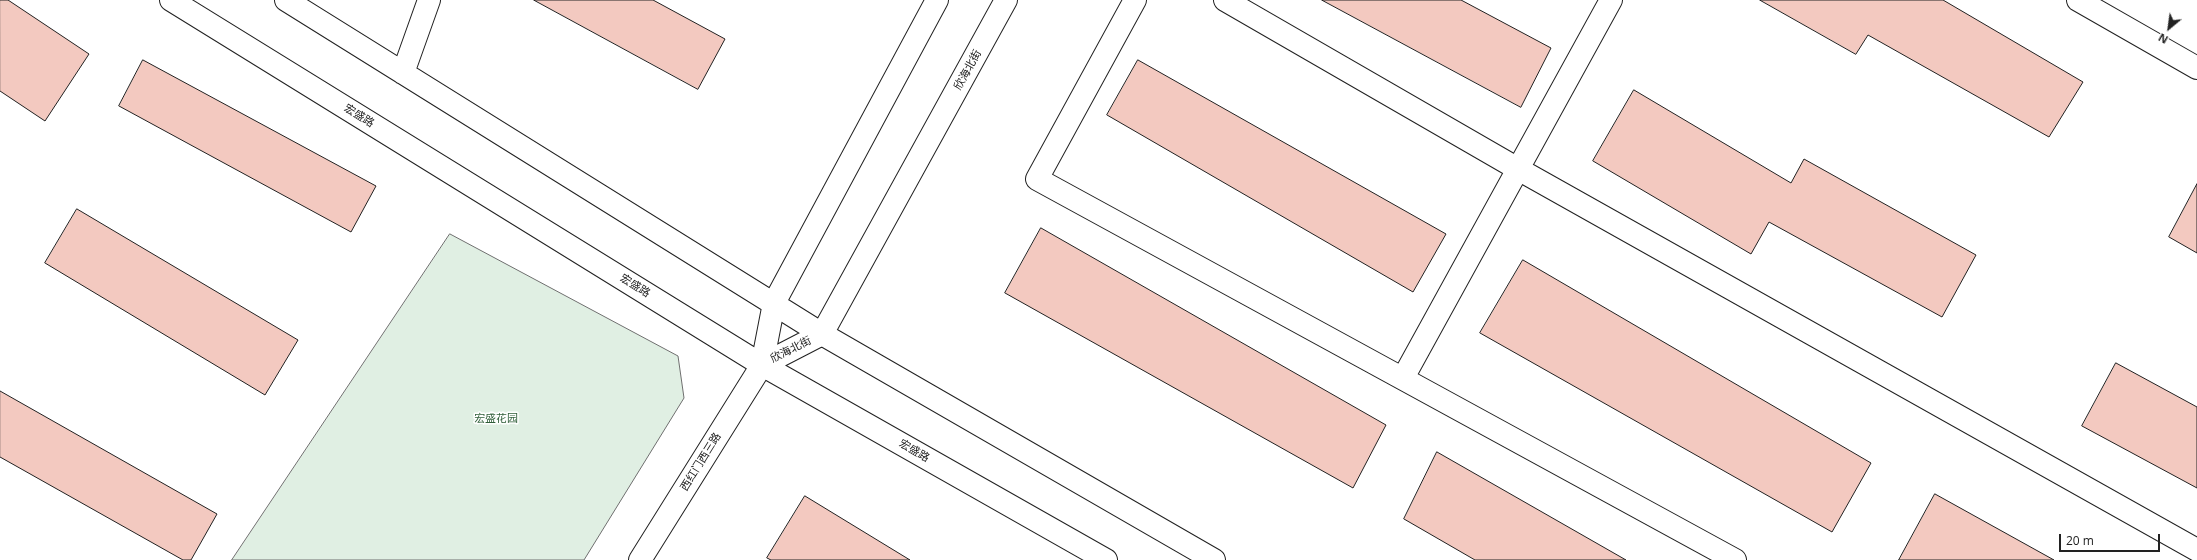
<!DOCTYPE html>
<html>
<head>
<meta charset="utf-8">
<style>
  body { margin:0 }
  #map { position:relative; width:2197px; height:560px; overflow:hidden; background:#fff; font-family:"Open Sans",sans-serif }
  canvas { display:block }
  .north { position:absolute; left:2149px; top:8px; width:40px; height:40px; -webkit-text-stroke:3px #fff; paint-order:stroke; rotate:209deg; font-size:11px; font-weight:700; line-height:16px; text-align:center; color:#222 }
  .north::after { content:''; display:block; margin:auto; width:14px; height:18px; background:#222; clip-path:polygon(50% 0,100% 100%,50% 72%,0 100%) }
  .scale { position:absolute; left:2059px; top:534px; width:101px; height:18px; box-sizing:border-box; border:2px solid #222; border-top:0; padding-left:5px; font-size:12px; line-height:14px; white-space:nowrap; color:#222; -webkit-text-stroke:3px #fff; paint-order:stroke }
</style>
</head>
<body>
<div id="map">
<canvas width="2197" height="560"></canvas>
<div class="north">N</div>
<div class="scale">20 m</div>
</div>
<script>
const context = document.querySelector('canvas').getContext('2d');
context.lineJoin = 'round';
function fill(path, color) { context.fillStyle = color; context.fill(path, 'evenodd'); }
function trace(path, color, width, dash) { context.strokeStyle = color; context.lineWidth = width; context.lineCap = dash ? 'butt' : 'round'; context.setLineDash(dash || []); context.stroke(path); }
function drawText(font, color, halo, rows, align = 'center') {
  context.font = font + ' "Open Sans","Noto Sans SC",sans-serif'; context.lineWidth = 3; context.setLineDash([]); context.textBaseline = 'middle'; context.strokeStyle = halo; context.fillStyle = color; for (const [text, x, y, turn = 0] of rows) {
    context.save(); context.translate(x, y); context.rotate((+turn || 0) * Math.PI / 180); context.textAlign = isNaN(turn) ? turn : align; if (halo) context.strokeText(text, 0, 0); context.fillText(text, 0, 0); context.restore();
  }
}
const green = new Path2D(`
  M450,234L678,356L684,398L584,560H232Z`);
fill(green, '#e0efe3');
trace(green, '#6f6f6f', 1);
const building = new Path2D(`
  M0,0H8L89,54L45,121L0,91Z
  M534,0H653L725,39L698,89Z
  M1322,0H1461L1551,48L1521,107Z
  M1760,0H1943L2083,82L2049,137L1868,35L1856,54Z
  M143,60L376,186L351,232L119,106Z
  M1138,60L1446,234L1413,292L1107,115Z
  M1634,90L1791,183L1804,159L1976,255L1942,317L1769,222L1751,254L1593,161Z
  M2197,184V253L2169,237Z
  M77,209L298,340L265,395L45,263Z
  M1041,228L1386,425L1353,488L1005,293Z
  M1523,260L1871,463L1832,532L1480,333Z
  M2116,363L2197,407V488L2082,426Z
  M0,391L217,514L191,560H183L0,457Z
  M1437,452L1626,560H1475L1404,519Z
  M1935,494L2054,560H1899Z
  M805,496L910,560H771L767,558Z`);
fill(building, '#f3c9c0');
trace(building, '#222', 1);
const minor = new Path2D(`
  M171,0L762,365L1106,560
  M286,0L822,334L1214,560
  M1135,0L1037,179L1735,560
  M1225,0L1518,169L2197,550
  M2078,0L2197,68
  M403,73L429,0
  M762,365L822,334L1006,0
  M1403,378L1611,0
  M640,560L762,365L774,303L937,0`);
trace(minor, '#222', 24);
trace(minor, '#fff', 22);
drawText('11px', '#222', '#fff', [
  ["欣海北街",968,70,-61],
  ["宏盛路",359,116,32],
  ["宏盛路",635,286,32],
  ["欣海北街",791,350,-27],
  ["宏盛路",914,451,30],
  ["西红门西三路",701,462,-58]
]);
drawText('11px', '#2f5e38', '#fff', [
  ["宏盛花园",496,419]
]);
</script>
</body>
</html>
